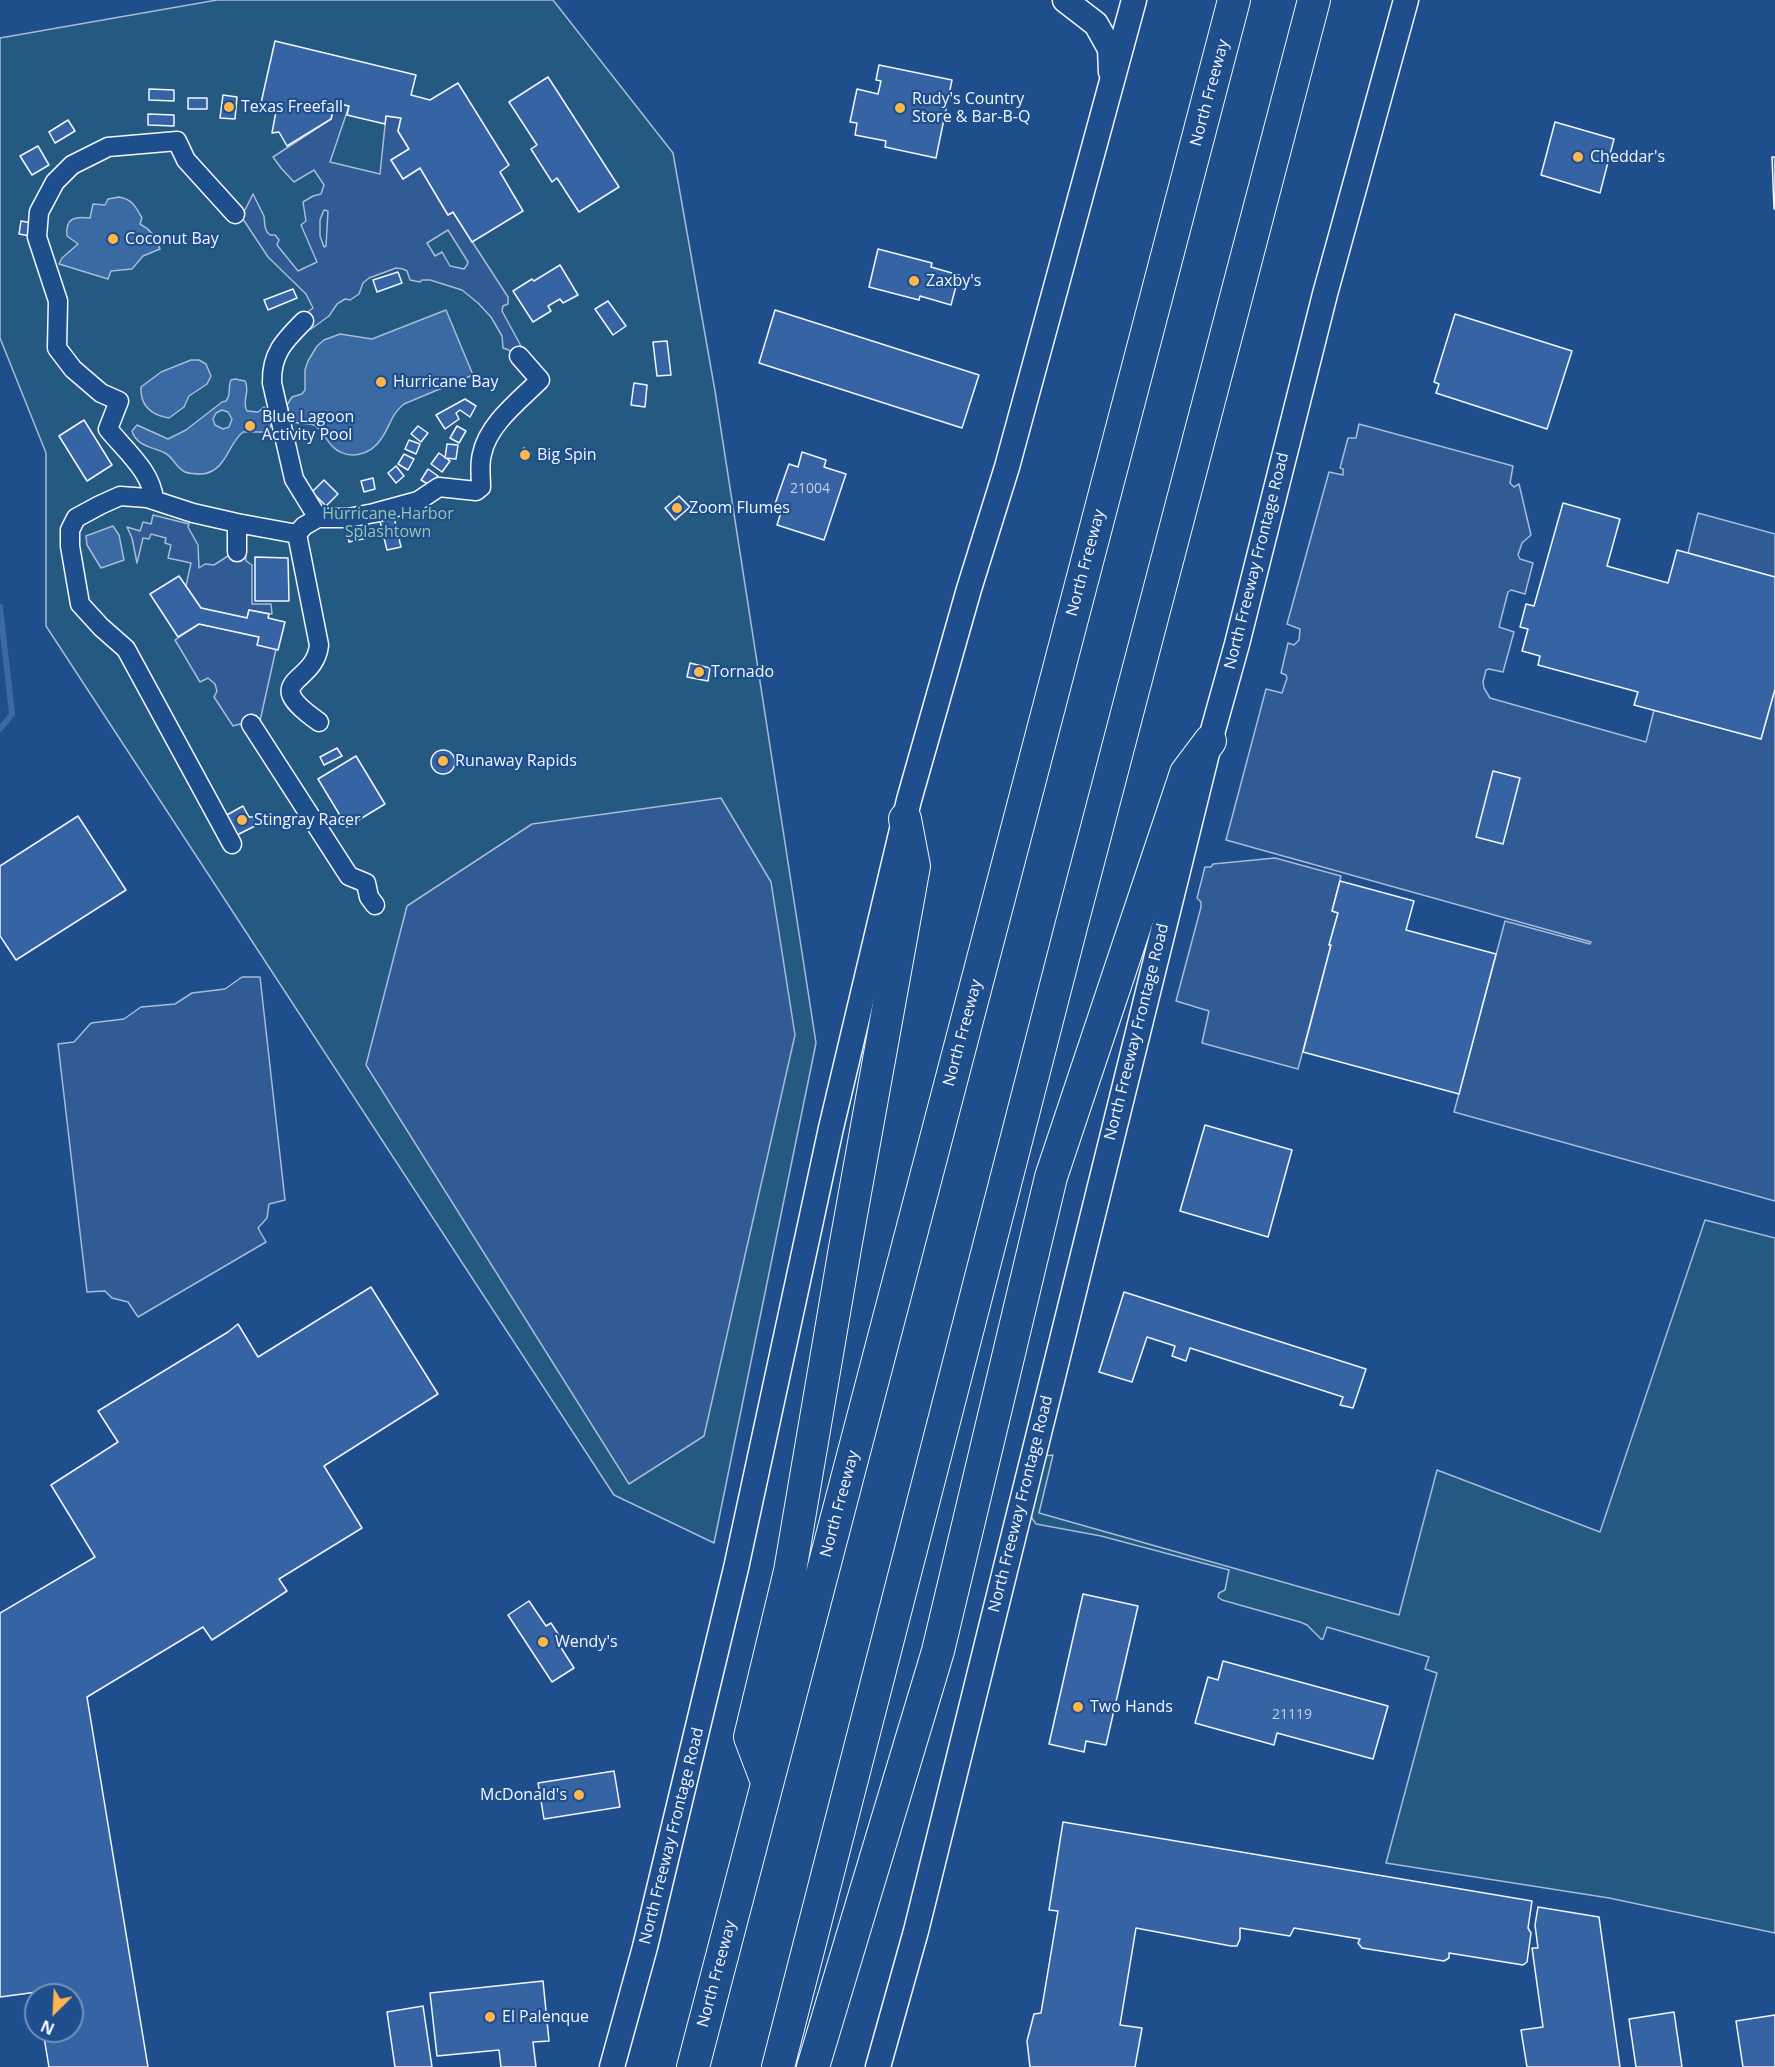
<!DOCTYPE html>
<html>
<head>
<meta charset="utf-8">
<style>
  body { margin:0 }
  #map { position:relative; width:1775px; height:2067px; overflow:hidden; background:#1f4e8c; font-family:"Open Sans",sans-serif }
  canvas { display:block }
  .north { position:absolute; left:24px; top:1983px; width:60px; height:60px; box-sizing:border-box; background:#1f4e8c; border:2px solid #7391ba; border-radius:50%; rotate:204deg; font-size:16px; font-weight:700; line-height:24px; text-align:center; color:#f2f6ff }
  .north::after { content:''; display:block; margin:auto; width:21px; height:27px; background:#ffb74d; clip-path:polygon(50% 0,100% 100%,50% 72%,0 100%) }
</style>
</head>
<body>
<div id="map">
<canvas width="1775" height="2067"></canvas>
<div class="north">N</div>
</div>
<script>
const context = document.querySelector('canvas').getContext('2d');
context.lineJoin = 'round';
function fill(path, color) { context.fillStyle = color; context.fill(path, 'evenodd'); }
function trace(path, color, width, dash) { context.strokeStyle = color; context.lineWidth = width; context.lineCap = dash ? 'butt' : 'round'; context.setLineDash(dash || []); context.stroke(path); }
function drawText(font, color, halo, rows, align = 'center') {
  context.font = font + ' "Open Sans",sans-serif'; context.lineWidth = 4.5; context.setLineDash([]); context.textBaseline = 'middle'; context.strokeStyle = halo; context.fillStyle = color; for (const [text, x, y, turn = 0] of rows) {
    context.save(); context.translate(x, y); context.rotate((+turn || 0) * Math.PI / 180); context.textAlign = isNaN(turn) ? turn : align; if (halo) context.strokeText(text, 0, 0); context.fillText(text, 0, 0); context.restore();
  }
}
const green = new Path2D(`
  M217,0H553L673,153L715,391L816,1043L714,1543L614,1495L46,626V453L0,338V38Z
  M1705,1220L1775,1238V1933L1609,1898L1386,1863L1437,1673L1425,1669L1429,1657L1327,1627L1323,1639H1321L1307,1625L1300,1622L1222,1600L1218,1597L1219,1593L1225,1590L1229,1570L1101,1536L1036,1524C1019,1504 1037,1476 1045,1456L1053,1455L1039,1513L1399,1615L1437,1470L1600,1532Z`);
fill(green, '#245a82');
trace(green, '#a8bbd7', 1.5);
const parking = new Path2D(`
  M335,103L349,106L330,162L380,174L386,116L401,118L398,131L409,149L391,160L403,179L420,168L448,215L453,212L508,297V304L503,306L502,311L521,346L522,354L516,358L509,350L503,348L502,336L491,317L478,303L462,290L430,280H422L420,282L410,280L407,271L403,269L396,268L369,278L363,283L359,294L350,300L345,299L337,304L329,316L311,329L301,317L313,308L306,294L268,257L237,210H245L253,194L264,216L265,227L267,232L270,235H275L279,240L277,245L298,271L317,262L301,225L306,221L303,202L313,196L321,194L324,185L314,170L294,182L281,168L273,157L331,119ZM324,210L328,211L326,246L324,247L320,236V220ZM448,230L468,262L467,265L464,269L450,266L442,252L435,256L427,243Z
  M1359,424L1513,466L1510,483L1514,487L1519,484L1531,535L1522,543L1518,555L1520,559L1533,563L1525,594L1511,590L1508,592L1499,627L1514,632L1503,672L1489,669L1486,670L1483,682L1484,688L1490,698L1646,742L1654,710L1761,739L1775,689V1201L1454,1112L1505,921L1590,944L1591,942L1226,840L1266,689L1282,693L1287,678L1286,675L1281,673L1288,643L1294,645L1299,640L1300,629L1287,624L1329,472L1343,475V469L1340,468L1348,438H1356Z
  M1698,513L1775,534V577L1688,553Z
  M153,515L189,524L188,527L198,545L199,568L205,564L214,565L228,556L229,552H245L246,561L252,565V604H271L272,614L249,610L247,618L201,608L186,586L191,563L168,558L171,545L165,543L166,538L151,534L149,539L143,538L137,563L132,538L127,527L140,531L143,522L151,524Z
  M199,624L259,637L276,649L260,721L244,727L240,724L233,726L214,697L217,691L215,684L208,678L200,682L175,640Z
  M721,798L771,882L795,1035L704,1436L629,1484L366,1065L407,906L532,824Z
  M1275,858L1341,876L1332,911L1338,913L1329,945H1331L1298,1069L1202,1043L1209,1011L1176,1001L1201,907V902L1197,898L1205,867H1211L1213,864Z
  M242,977H260L285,1200L269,1204L267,1218L258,1228L266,1242L138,1317L128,1302L112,1298L105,1291L87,1292L58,1044L74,1042L91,1023L124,1019L141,1007L175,1004L192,993L225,989Z`);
fill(parking, '#305b95');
trace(parking, '#a8bbd7', 1.5);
const water = new Path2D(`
  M119,197C132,199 136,207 142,218L140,224C150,229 157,238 160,249L143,256L132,269L111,271L108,279L59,264L62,258L78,244L67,236C65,218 75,216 90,218L93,204L105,205L108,199Z
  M446,310L473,375L404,404C391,414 390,427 381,439C370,456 347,461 332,446C326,440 322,429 314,425C306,422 299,425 291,421L287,405L292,397L302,394L305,390V370L308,361L317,346L324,340L340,334L372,339Z
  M191,360H199L206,364L211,376L207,384L189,396L184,407L169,418C151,415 140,406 141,387L161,372Z
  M235,379L245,381C251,392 241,400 247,411L258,412L264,407L268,410L271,425L268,432H243C227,445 227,470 203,474C197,474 190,474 185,472C175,467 174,458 165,453C153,447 136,446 132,431L137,425L168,439L186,430L222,402L226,401C232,394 227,388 231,380ZM222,410L228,412L232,419L229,427L223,429L215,425L213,419L216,413Z
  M113,526L119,535L124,560L101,568L87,545L86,536Z`);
fill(water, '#3b69a3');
trace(water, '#a8bbd7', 1.5);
trace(new Path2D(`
  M0,607L12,714L0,729`), '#3b69a3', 6);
const building = new Path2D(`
  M275,41L416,75L411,95L430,100L458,83L509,165L500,172L523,211L472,242L453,212L448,215L420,168L403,179L391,160L409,149L398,131L401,118L386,116L385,124L347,115L349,106L335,103L331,119L287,146L279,132L272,133L277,106L261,103Z
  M879,65L952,80L936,158L885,147L886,141L855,135L857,123L850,122L857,89L878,94L881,81L876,80Z
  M548,77L619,187L579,212L557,178L552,182L531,149L537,145L509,102Z
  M149,89L174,90V101L149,100Z
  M223,95L237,97L235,119L220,118Z
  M188,98H207V109H188Z
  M148,114L174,115V126L148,125Z
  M68,120L75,131L55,143L49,132Z
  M1555,122L1614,139L1600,193L1541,175Z
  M38,146L49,165L32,175L20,156Z
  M1772,157H1775V209H1774Z
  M21,221L32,223L30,236L19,234Z
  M878,249L932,263L931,267L959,275L951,305L920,296L919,300L869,287Z
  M560,265L578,295L563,303L560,299L548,306L551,311L533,322L513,291L532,279L534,281Z
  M398,272L402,283L377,292L373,280Z
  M293,289L297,298L268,310L264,300Z
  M608,301L626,326L613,335L595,309Z
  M775,310L979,375L962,428L759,363Z
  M1455,314L1572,351L1547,429L1436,393L1439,384L1434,382Z
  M667,341L671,375L657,376L653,342Z
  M634,383L647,385L645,407L631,405Z
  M465,399L476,406L470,417L460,410L456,413L459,419L445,429L436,415Z
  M84,420L112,465L87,481L59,436Z
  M418,426L428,433L421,442L411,434Z
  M457,426L466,431L459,443L450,438Z
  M409,440L420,444L416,454L405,449Z
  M447,444L458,445L456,459L445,458Z
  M524,448L531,453L526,461L519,456Z
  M802,452L826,460L824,467L846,474L824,540L777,525L783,506L775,504L789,464L798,467Z
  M439,453L450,461L442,472L431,464Z
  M404,454L414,459L408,470L398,464Z
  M396,466L404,476L396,483L388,473Z
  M428,469L438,476L431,486L421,480Z
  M373,478L375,489L364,492L361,481Z
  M324,480L338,494L326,506L312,492Z
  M679,496L690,507L675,520L665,508Z
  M1563,503L1620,519L1607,566L1668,583L1677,550L1775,577V689L1761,739L1634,705L1638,692L1538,665L1540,656L1522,651L1528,629L1520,627L1526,604L1534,606Z
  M393,513L401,547L387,550L379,517Z
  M365,527L367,538L349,542L347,531Z
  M255,557L288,558L289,601H255Z
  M179,576L201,608L247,618L249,610L269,614L268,618L285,622L278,650L257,645L259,637L199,624L178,637L150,594Z
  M690,663L710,668L708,681L687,677Z
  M337,748L342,756L324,765L320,757Z
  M431 762a12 12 0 1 1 24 0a12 12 0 1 1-24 0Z
  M356,756L385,804L347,827L318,779Z
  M1493,771L1520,778L1503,844L1476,837Z
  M243,806L249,817H256L259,824L231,838L225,816Z
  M78,816L126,890L16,960L0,936V866Z
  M1340,881L1414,901L1406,930L1496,954L1459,1094L1303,1052L1331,945H1329L1338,913L1332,911Z
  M1205,1125L1292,1150L1268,1237L1180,1211Z
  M371,1287L438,1394L324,1466L362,1528L279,1579L287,1591L212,1640L203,1627L87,1697L148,2067H49L43,2031H72V1995H37V1992L0,1997V1613L95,1557L51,1485L118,1442L98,1411L228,1332L238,1324L258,1357Z
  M1124,1292L1366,1369L1353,1408L1340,1405L1343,1397L1190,1348L1186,1361L1172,1356L1175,1346L1147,1337L1132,1382L1099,1372Z
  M1083,1594L1138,1606L1106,1745L1086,1741L1084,1752L1049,1744Z
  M529,1601L546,1626L551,1623L562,1640L558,1643L574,1668L552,1682L508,1615Z
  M1223,1661L1388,1706L1373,1759L1277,1733L1274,1745L1195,1723L1208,1677L1218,1680Z
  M614,1771L620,1807L544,1819L538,1783Z
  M1063,1822L1532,1901L1528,1928L1531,1933L1527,1962L1523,1965L1449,1953V1958L1444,1961L1362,1948L1358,1943L1360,1939L1294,1928L1290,1936L1240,1928V1939L1237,1946H1231L1136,1928L1120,2025L1142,2028L1135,2067H1030L1027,2041L1034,2014L1041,2013L1058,1911L1049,1910Z
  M1538,1907L1599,1917L1620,2067H1527L1521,2030L1543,2027L1532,1948H1538L1535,1925Z
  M543,1981L549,2041L533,2042L536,2067H501L499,2050L437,2056L430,1993Z
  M423,2006L432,2067H395L387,2012Z
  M1674,2012L1682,2067H1636L1629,2019Z
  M1775,2015V2067H1743L1736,2021Z`);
fill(building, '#3563a3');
trace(building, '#f2f6ff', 1.5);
const street = new Path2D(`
  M304,321C284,341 271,354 272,383L294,479L318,518L304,526L297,534L319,645C315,686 257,678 319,722
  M154,500C152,472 125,450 108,429L119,401L101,393L73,369L57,348L58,301L37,237L39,212L55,182L72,165L108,147L177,141L186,160L235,214
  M318,518H348L374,513L418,501L439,487L476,491L481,487C481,477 479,464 482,454C488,424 520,400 540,380L519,356
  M237,552V523L297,534
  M251,724L349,876L366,883L369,897L375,905
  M232,844L126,649L101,627L80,604L70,546V530L76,518L100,505L120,496L147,498L193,513L237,523`);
const secondary = new Path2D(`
  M1065,0L1096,24L1110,49L1111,72
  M612,2067L645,1947L736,1568L831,1128L909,800L969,589L1007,467L1134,0
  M878,2067L916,1931L1210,741L1237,644L1325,294L1406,0`);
const highway = new Path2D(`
  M767,1782L750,1737L790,1571L845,1248L914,866L905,819
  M693,2067L1234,0
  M778,2067L1071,927L1314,0
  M813,2067L938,1651L1051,1177L1186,773L1210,741`);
trace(street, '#f2f6ff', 21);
trace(secondary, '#f2f6ff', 27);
trace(highway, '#f2f6ff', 34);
trace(street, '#1f4e8c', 18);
trace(secondary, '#1f4e8c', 24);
trace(highway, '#1f4e8c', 32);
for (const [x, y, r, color] of [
  [229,107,6,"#ffb74d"],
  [900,108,6,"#ffb74d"],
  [1578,157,6,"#ffb74d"],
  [113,239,6,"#ffb74d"],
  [914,281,6,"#ffb74d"],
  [381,382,6,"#ffb74d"],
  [250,426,6,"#ffb74d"],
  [525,455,6,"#ffb74d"],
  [677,508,6,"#ffb74d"],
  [699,672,6,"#ffb74d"],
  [443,761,6,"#ffb74d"],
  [242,820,6,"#ffb74d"],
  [543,1642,6,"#ffb74d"],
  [1078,1707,6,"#ffb74d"],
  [579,1795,6,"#ffb74d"],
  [490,2017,6,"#ffb74d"]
]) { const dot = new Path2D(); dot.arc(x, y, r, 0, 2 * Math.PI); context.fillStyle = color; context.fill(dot); trace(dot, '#1f4e8c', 2); }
drawText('14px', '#c3d1e8', null, [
  ["21004",810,489],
  ["21119",1292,1715]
]);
drawText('16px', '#f2f6ff', '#1f4e8c', [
  ["North Freeway",1210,93,-75],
  ["North Freeway Frontage Road",1257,561,-76],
  ["North Freeway",1086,563,-75],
  ["North Freeway Frontage Road",1137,1032,-76],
  ["North Freeway",963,1033,-75],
  ["North Freeway",840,1504,-75],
  ["North Freeway Frontage Road",1021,1504,-76],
  ["North Freeway Frontage Road",672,1836,-76],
  ["North Freeway",717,1974,-75]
]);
drawText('16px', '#f2f6ff', '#1f4e8c', [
  ["Rudy's Country",912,99],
  ["Store & Bar-B-Q",912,117],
  ["Texas Freefall",241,107],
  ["Cheddar's",1590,157],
  ["Coconut Bay",125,239],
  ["Zaxby's",926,281],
  ["Hurricane Bay",393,382],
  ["Blue Lagoon",262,417],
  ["Activity Pool",262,435],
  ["Big Spin",537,455],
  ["Zoom Flumes",689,508],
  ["Tornado",711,672],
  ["Runaway Rapids",455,761],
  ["Stingray Racer",254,820],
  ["Wendy's",555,1642],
  ["Two Hands",1090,1707],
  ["McDonald's",567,1795,"right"],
  ["El Palenque",502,2017]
], 'left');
drawText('16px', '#97c8a6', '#1f4e8c', [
  ["Hurricane Harbor",388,514],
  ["Splashtown",388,532]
]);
</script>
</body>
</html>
